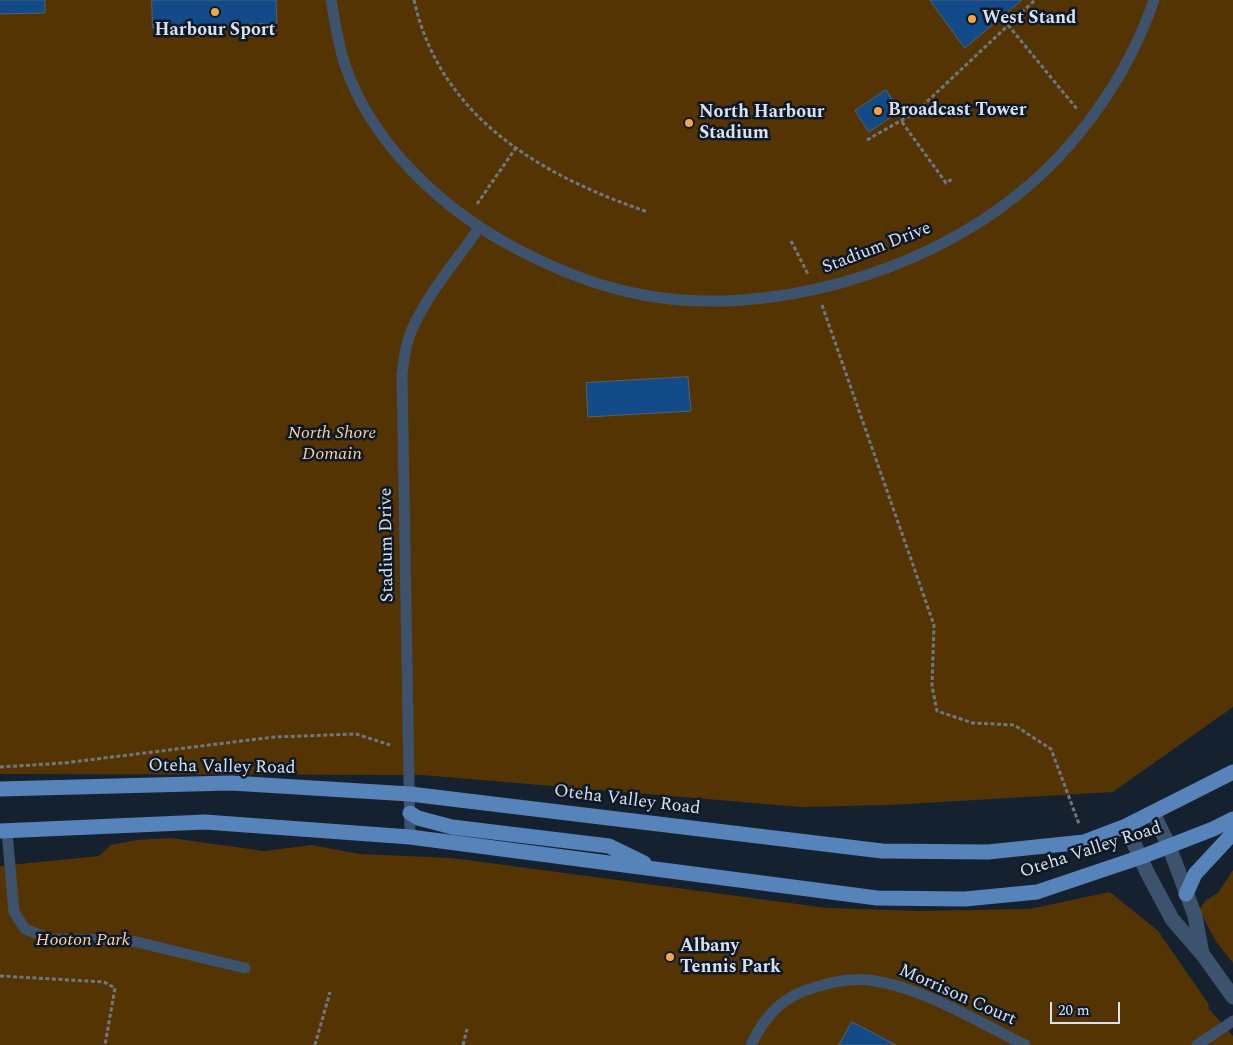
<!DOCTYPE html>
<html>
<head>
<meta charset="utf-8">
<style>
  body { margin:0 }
  #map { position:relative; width:1233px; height:1045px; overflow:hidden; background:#15212f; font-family:Spectral,serif }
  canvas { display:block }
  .scale { position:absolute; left:1050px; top:1002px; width:70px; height:22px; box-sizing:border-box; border:2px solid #d9e1ec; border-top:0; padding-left:6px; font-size:15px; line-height:18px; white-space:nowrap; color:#d9e1ec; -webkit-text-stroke:4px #0c1825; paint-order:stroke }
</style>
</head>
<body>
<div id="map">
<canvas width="1233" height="1045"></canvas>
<div class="scale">20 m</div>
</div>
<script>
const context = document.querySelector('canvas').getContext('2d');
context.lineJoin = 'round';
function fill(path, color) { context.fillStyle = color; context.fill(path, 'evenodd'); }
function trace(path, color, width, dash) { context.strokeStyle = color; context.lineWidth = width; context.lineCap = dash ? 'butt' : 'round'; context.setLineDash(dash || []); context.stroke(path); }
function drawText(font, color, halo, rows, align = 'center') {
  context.font = font + ' Spectral,serif'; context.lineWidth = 5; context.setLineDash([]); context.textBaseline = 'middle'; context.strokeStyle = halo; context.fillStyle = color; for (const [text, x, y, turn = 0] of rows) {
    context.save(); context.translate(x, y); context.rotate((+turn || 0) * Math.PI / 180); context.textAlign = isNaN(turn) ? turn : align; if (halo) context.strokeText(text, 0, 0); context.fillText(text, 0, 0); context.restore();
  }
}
fill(new Path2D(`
  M0,0H1233V707L1113,792L889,805L801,807L422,775L0,774Z
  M171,838L264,851L312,845L359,854L452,858L827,908L918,911L1029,909L1110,892L1158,931L1208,1003L1209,1009L1233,1036V1045H0V866L99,856L111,845L136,840Z
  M1233,870V963L1217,943L1199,910L1206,900L1218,893Z`), '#553403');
const building = new Path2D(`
  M0,0H45V13L0,14Z
  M152,0H276L277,23L153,28Z
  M930,0H1022L965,48Z
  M886,90L900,111L869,132L855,111Z
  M688,377L691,411L588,417L586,383Z
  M852,1022L896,1045H839Z`);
fill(building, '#124b87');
trace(building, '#536173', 1);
trace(new Path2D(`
  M414,0C440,118 542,176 648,212
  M1008,25L1077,109
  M902,122L946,183L952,179
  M867,140L916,112L1035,0
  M477,204L515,149
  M791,241L808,274
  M822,305L934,625L932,686L937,711L973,723L1014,725L1051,749L1079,824
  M0,767L64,763L274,737L356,734L390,745
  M0,976L104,982L115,988L105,1045
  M315,1045L330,992
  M463,1045L467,1029`), '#6e7884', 3, [4, 2.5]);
trace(new Path2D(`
  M331,0C335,22 338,44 345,65C371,141 436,203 504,242C547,266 594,286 643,295C766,318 919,274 1016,196C1079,146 1128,75 1154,0
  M7,831L14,912L25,929L50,939L128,940L245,968
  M410,837L402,375C404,359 406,342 413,327C429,292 457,260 479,228
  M751,1045C765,1015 783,996 816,987C832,982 851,978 868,980C921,986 978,1022 1025,1045
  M1197,1045L1233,1021`), '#3c526d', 11);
trace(new Path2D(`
  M1153,813L1169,846L1195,916L1202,954
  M1126,826L1147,872L1172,919L1203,955L1233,997`), '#3c526d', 15);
trace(new Path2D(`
  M0,789L231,783L410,794L882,851L988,852L1084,842L1126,826L1233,772
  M410,813L418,818L452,827L609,846L644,863
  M0,831L205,822L410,837L877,898L965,899L1037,892L1141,857L1213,829L1233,819
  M1186,894L1195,874L1233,833`), '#5683ba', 15);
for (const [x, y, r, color] of [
  [215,12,5,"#f2a541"],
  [972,19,5,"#f2a541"],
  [878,111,5,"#f2a541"],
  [689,123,5,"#f2a541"],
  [670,957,5,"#f2a541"]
]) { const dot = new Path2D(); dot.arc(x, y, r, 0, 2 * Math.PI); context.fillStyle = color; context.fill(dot); trace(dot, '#0c1825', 2); }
drawText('bold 18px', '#d9e1ec', '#0c1825', [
  ["West Stand",982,19],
  ["Harbour Sport",215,31,"center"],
  ["Broadcast Tower",888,111],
  ["North Harbour",699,113],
  ["Stadium",699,134],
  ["Albany",680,947],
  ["Tennis Park",680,968]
], 'left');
drawText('18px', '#d9e1ec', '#0c1825', [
  ["Stadium Drive",877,249,-21],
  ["Stadium Drive",388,545,-91],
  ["Oteha Valley Road",222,768,1],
  ["Oteha Valley Road",627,801,7],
  ["Oteha Valley Road",1091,851,-18],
  ["Morrison Court",957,996,24]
]);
drawText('italic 18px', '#fecf99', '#0c1825', [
  ["North Shore",332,434],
  ["Domain",332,455],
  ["Hooton Park",83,941]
]);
</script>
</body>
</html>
